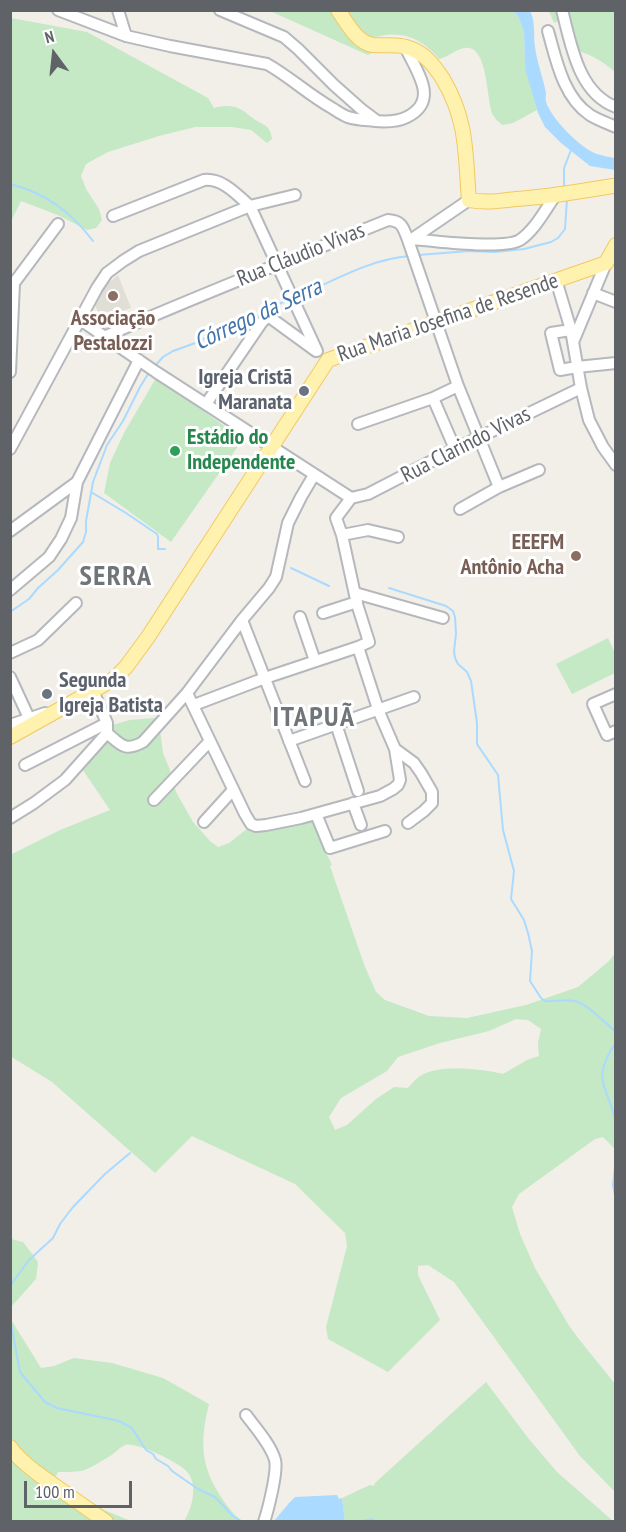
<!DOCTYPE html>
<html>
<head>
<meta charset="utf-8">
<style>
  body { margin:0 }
  #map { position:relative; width:626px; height:1532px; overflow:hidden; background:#f1efe8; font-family:"PT Sans Narrow",sans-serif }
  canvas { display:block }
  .frame { position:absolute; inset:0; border:12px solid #5f6368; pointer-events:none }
  .north { position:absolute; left:24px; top:24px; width:60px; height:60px; -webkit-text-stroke:4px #fff; paint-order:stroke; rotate:345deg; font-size:16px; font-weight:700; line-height:24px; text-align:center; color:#5f6368 }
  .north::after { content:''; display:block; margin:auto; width:21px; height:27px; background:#5f6368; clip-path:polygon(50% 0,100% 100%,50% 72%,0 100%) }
  .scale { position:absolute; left:24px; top:1481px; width:108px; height:27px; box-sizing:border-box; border:3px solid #5f6368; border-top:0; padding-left:8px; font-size:18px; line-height:21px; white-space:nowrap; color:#5f6368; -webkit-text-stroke:4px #fff; paint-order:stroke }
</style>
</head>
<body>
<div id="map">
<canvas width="626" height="1532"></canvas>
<div class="frame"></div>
<div class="north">N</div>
<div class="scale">100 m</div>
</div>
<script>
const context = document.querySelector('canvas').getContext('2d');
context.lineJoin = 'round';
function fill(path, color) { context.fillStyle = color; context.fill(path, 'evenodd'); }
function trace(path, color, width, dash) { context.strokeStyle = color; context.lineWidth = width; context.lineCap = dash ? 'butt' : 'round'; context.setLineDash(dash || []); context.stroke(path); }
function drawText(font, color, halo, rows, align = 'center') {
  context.font = font + ' "PT Sans Narrow",sans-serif'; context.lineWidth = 6; context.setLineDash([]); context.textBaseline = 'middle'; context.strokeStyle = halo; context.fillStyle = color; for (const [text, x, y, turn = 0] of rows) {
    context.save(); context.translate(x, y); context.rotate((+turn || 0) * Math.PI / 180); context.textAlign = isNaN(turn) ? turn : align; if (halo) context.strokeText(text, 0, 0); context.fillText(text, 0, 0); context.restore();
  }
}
fill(new Path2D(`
  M118,275L131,308L119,312L122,322L105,328L95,305L104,287Z`), '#e1ded6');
fill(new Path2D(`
  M270,11H333L347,35L381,48L368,55Z
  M347,11H513L518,16L524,32L525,64L537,110L513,123L502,125C499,122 495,119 493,115C486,101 489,43 464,48C455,50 448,57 439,59C426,43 409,32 386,35C380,36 374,38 368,36C358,31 353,19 347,11Z
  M549,11H615V72C602,61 589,52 571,50L564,18L554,23Z
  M11,18L87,32L208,98L214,108C223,105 234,105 242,110C246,112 249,116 254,119C265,126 270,125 272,139L267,143L251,130L232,127H195L159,136L108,152L86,164L81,176L86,189L99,209L102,220L96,228L87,230L60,216L21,201L11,221Z
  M156,378L243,439L171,542L104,493L110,463L124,433Z
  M608,638L615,653V673L572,694L556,664Z
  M154,718L159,722L163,753L170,770L176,792L193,822L210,841L218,847L229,843L257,821L309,816L332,865L330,866L365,967L376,992L385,1000L429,1016L467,1018L526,1005L578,987L609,961L615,953V1149L603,1137L595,1139L519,1194L512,1207L520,1234L535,1268L568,1324L578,1338L615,1384V1492L580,1456L454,1282L428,1265L418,1266V1275L440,1320L388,1372L328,1339L326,1327L347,1246L345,1233L295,1184L192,1136L155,1173L52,1082L10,1056V855L60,830L110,810L76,760L106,727L130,720ZM516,1019L528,1020L541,1029L538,1043L539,1056L527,1060L503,1074C485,1069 444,1065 426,1073C418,1076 414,1081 408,1088L394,1087L376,1099L347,1125L335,1130L329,1117L341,1098L387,1071L398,1057L440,1043L489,1031Z
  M11,1239L23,1242L38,1262L36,1279L11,1307Z
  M10,1318L41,1368L54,1366L74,1358L112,1363L163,1378L209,1404C200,1441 200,1465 221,1497C228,1507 233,1515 243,1521H184C192,1509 198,1486 188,1473C183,1464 135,1441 125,1445C120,1447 115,1453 110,1456C103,1460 88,1470 81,1471C74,1472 66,1472 58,1472L55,1478L104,1510L131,1521H11Z
  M486,1382L528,1438L557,1472L613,1521H345L342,1498L370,1485L374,1486L375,1483Z`), '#c5e8c5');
fill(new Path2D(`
  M513,11H530C536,22 533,35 535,47C537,63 543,77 546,93C546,96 545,99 546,102C551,118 581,149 597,154C603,156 610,157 615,158V170L590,166L561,143L545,127L538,113L526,72L525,64L524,32L518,16Z
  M337,1495L339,1499L342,1498L345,1521H274L289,1503L295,1497Z`), '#aadaff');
trace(new Path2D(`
  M10,184C46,193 71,212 93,241
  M564,188V168L571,150
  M418,255L469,251L495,252L524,249L551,242L558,238L565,229L567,199
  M297,297C333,281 370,259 410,256
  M154,367L163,357L173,351L201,341L210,334L241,325L273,306L289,300
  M91,492L126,513L157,534L158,537V549H165
  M291,568L329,586
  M389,588L446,606L453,611L455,617L456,634L454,651L455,658L458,664L467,672L471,681L477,723V744L498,775L503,830L514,871L511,899L524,920L528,933L532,951L530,981L541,998L545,1001C554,1002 564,999 574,1001C587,1003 605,1023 616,1032
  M10,612L29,599L38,588L58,570L83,542L86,532V521L93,482L107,445L123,421L140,387L150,371
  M616,1042C589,1083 609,1085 616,1124
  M616,1158L613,1185L616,1200
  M10,1286L29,1260L53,1238L60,1224L73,1207L105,1174L130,1153
  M10,1319L20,1372L45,1402L57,1408L119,1421L132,1428L146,1450L153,1454L156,1459L168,1466L172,1471L198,1489L215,1497L233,1516L242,1522
  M359,1522L372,1519L377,1522`), '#aadaff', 2);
const minor = new Path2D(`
  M58,10L126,36L170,46L267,64C290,77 309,95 332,108C337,111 342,115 348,117C357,120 366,120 375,121C386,122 397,122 407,117C441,100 415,70 405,46
  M118,10L126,36
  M220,10L284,37L298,49L334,85L361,109L377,121
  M562,10C571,44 578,93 616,107
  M548,31C556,59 563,97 590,115C598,120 607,123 616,127
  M113,216L204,180C223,178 237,195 250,206L317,351
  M412,239L469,200
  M408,240L412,239C434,241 503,250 520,240C535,230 545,210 555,196
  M556,280L571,330L581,388L589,420L603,447L616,465
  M593,293L616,302
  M79,319L156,372L351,498
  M571,330L551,333L560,370L577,367L616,363
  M106,336C199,295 294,258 388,220C403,221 403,228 408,240L458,386L499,487
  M573,342L606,263
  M10,372L14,283L58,224
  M433,398L455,449
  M206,404L262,322L268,316L316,351
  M358,424L433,398L458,386
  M10,449L97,288L107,273L123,261L139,251L250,206L295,195
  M351,498L336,518L342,535L357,604L369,642L358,647L379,712L395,749L414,763L421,773L432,792V803L424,811L408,823
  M351,498L368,494L455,449L581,388
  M460,509L499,487L539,470
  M10,531L77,482
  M342,535L368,530L398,537
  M10,590L49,557L61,539L71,518L77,482L139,360
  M355,593L443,618
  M323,613L357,602
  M300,617L315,661
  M242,620L305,781
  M10,653L38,640L76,603
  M10,677L29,718
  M187,693L245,814L251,824L256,826L266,825L301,818L380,796L393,789L398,785L400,780L395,749
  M616,694L593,704L607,735L616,731
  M194,705L265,678L358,647
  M336,724L358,791
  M10,725L45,713
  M107,733C121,745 125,752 143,742L187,693L242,620L269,588L276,577L288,523L301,497L314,475
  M289,741L414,697
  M25,765L107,723
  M154,800L210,741
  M353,803L361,825
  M316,814L330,848L385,831
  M10,818L34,803L65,780L107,733V723L93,691
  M204,822L233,790
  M246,1415C255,1427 271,1445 275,1460C278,1471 268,1510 264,1522`);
const major = new Path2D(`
  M338,10C347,23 357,43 373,45C384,46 395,44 406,47C424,52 433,64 443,79C468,122 465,153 469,200C485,203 500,201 516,199C549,197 581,191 613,186
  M10,737L114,679L126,667L148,637L328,360L606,263L616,245
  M10,1447C17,1458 28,1466 37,1473C60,1490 83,1505 106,1522`);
trace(minor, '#b5b8bc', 14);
trace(major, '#f2c960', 16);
trace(minor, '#fff', 10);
trace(major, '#fff2af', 14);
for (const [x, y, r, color] of [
  [113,296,6,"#8d6e63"],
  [304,391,6,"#6b7280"],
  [175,451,6,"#2e9e5b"],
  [576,556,6,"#8d6e63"],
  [47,694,6,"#6b7280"]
]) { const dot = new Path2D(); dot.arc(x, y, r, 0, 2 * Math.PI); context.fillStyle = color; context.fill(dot); trace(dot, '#fff', 2); }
drawText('22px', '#5f6368', '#fff', [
  ["Rua Cláudio Vivas",301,255,-22],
  ["Rua Maria Josefina de Resende",448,318,-19],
  ["Rua Clarindo Vivas",466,445,-27]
]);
drawText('bold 22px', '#785e54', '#fff', [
  ["Associação",113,319],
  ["Pestalozzi",113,344],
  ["EEEFM",564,543,"right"],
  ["Antônio Acha",564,568,"right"]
]);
drawText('bold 22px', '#5b616d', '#fff', [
  ["Igreja Cristã",292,378],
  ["Maranata",292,403],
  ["Segunda",59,681,"left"],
  ["Igreja Batista",59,706,"left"]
], 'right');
drawText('bold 22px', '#27864d', '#fff', [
  ["Estádio do",187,438],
  ["Independente",187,463]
], 'left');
drawText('italic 24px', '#4174aa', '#fff', [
  ["Córrego da Serra",258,315,-25]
]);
context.letterSpacing = '1.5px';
drawText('bold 28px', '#70757a', '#fff', [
  ["SERRA",116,577],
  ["ITAPUÃ",314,718]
]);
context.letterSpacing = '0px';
</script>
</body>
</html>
